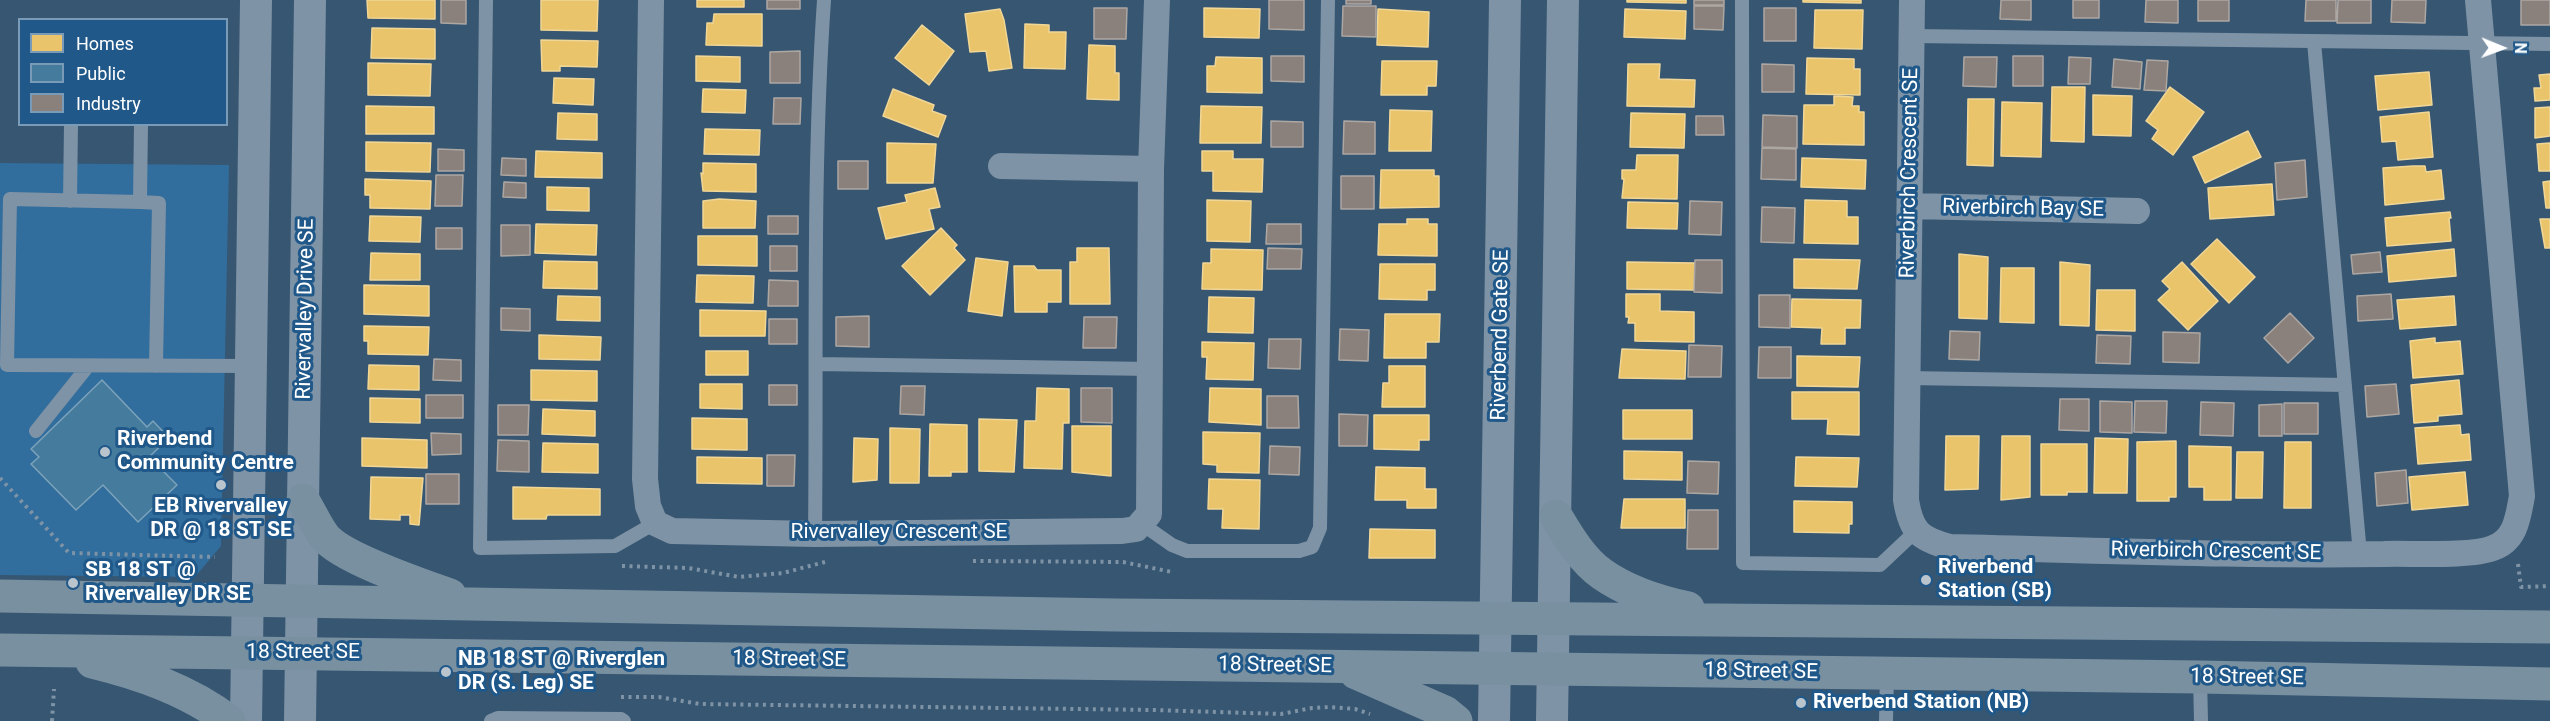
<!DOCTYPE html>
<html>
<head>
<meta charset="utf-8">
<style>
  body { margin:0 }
  #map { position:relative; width:2550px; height:721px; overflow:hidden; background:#375671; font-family:Roboto,sans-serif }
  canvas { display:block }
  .legend { position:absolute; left:18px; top:18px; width:210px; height:108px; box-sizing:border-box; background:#1f5889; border:2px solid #799bb8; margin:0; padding:8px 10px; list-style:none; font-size:18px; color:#fff }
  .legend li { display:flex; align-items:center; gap:12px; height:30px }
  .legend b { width:30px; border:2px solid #799bb8 }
  .north { position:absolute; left:2472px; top:18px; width:60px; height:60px; -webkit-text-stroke:4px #1f5889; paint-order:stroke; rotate:91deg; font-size:16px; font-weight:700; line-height:24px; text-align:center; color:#fff }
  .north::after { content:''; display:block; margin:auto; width:21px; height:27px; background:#fff; clip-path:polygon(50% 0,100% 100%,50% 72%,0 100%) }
</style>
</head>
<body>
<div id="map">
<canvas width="2550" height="721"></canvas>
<ul class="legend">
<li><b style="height:16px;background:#e9c46a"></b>Homes</li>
<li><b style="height:16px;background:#457b9d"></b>Public</li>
<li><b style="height:16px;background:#8a817c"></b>Industry</li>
</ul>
<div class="north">N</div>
</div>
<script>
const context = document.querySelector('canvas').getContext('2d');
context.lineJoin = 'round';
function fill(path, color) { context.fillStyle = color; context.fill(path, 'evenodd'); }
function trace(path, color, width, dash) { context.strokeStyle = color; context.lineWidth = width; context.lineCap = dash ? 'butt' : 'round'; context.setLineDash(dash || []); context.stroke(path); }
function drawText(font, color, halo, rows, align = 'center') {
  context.font = font + ' Roboto,sans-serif'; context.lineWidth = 6; context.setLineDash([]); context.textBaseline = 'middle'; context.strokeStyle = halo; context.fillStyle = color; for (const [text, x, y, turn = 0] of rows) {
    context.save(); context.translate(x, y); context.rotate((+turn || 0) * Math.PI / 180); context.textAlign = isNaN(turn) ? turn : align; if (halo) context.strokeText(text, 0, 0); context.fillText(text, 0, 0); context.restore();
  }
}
fill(new Path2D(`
  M0,163L229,165L221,546L195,577L0,575Z`), '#316d9d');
const homes = new Path2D(`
  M367,0H435V19L368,18Z
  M541,0H598L597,31L541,30Z
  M697,0H744V7H697Z
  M1627,0H1686V3L1627,2Z
  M1803,0H1861V3L1803,2Z
  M1204,8L1260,9L1259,38L1204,37Z
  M1000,9L1004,20L1012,68L989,71L986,51L970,52L965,14Z
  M1378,9L1429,12L1428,47L1377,45Z
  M1625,9L1686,11L1685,39L1624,37Z
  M1815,10H1863L1862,49L1814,48Z
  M714,14H762V46L706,45L707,23H713Z
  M1025,24L1049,25V32H1066L1065,69L1024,68Z
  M922,25L954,51L929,85L895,58Z
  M372,28L435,29V59L371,58Z
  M541,40L598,41L597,67L560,66V71H542Z
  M1089,45L1115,46V73H1119V100L1087,99Z
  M696,56L740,57V82L696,81Z
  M1216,57L1262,58V93L1207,92V66H1215Z
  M1807,58L1854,59V69H1860V95L1806,94Z
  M1382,61H1437L1436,86H1427V95H1381Z
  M368,63L431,64L430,96L368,95Z
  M1628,64H1660L1659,79L1695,80L1694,107L1627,106Z
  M2429,72L2432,105L2378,110L2375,76Z
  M2550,74V100L2535,101L2534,88H2541L2539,75Z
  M554,78L594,79L593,105L553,103Z
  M2052,87H2085L2084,142L2051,141Z
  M2170,87L2204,112L2173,155L2152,139L2158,130L2146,121Z
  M703,89L746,90L745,113L702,112Z
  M893,89L934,105L932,111L946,116L938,137L883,116Z
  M2093,95L2132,96L2131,136L2093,135Z
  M1834,96L1853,97L1852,106H1859V112H1864V145L1803,144L1804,105H1834Z
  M1968,99H1994L1993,166L1967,165Z
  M2002,102L2042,103L2041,157L2001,156Z
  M366,106L434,107V134H366Z
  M1201,106L1262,107L1261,143H1200Z
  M2550,107V136L2535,138V108Z
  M1390,110L1432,111L1431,151H1389Z
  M2429,112L2433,157L2398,160L2396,141L2382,142L2380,117Z
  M558,113L597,114V140L557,139Z
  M1631,113L1685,114L1684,148L1630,147Z
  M705,129L760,130L759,155L704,154Z
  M2248,131L2261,157L2205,183L2193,157Z
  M366,142L431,143L430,172L366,171Z
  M887,143L936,144L933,183H887Z
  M2550,143V171H2539L2537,144Z
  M536,151L602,153V178L535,177Z
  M1202,151H1233V159H1263L1262,192L1213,191V171H1202Z
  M1637,155H1678L1677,199L1622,198L1624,179H1622V170H1636Z
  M1802,158L1866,160L1865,189L1801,187Z
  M703,163L756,164V192L703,191L701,173L703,174Z
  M2413,166H2425L2426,172L2441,170L2444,199L2385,205L2383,168Z
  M1381,170H1434V176H1439V207L1380,208Z
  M365,179L431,181L430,209L370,208V195H365Z
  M2550,181V208H2546L2543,182Z
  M2272,184L2274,215L2210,219L2208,188Z
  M547,187L589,188V211L547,210Z
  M935,188L940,207L929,209L934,229L886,239L878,208L907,202L905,195Z
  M719,199L756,201L755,228H703V201Z
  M1207,200L1251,201L1250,242L1207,241Z
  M1805,200L1847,201V217H1858V244L1804,243Z
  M1628,202L1678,203L1677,229L1627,228Z
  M2450,212L2451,218H2449L2451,241L2387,246L2385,218Z
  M370,216L421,217L420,242L369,241Z
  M1407,219H1428V224H1437V256L1378,255L1379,224H1407Z
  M2540,219H2550V248H2545Z
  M536,224L597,225L596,255L535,253Z
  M941,228L957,245L954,248L965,260L930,295L902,266Z
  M698,236H757V266L698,265Z
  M2217,239L2255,277L2229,303L2191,264Z
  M1077,248H1109L1110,304H1070V262H1077Z
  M1211,249L1263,250L1262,290L1202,289L1203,263H1211Z
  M2454,249L2456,276L2389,282L2387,256Z
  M371,253L420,254V280H370Z
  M1959,254L1988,257L1987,319L1959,318Z
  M976,258L1008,262L1002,316L968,311Z
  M1794,259L1860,260L1857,289L1794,288Z
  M544,261L597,262V289L543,288Z
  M1627,262L1695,263L1694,290L1627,289Z
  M2060,262L2090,265L2089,326L2060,325Z
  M2182,262L2218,301L2188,330L2158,300L2170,289L2162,281Z
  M1380,264H1435V290H1427V300L1379,299Z
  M1014,266H1034L1037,270H1061V302H1047V312H1015Z
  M2001,268H2034V323L2000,322Z
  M697,275L754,276L753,303L696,302Z
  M364,285L429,286V316L364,314Z
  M2097,290H2135V331L2096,330Z
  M1626,294H1660V311L1694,312V342L1635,341V323H1628L1629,317H1626Z
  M558,296L600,297V321L557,320Z
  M2454,296L2456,325L2400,329L2397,300Z
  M1209,297L1254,298L1253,333L1208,332Z
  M1792,299L1861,300L1860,328H1845V344H1821L1822,328L1791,327Z
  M700,310L766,311L765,336H700Z
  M1385,314H1440L1439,342H1426V358H1384Z
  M364,326L429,327L428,355L368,354V341H364Z
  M539,335L601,337L600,360L539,359Z
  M2435,338V343L2460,341L2463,374L2413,378L2410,341Z
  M1202,342L1254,343L1253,380L1206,379L1207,357H1202Z
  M1622,349L1686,351L1685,379L1619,378Z
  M706,351H748V375H706Z
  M1797,356L1860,357L1858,387L1797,386Z
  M369,365L419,366V390L368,389Z
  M1389,366H1425V407H1382L1383,383H1389Z
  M531,370L597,371V401L531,400Z
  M2459,380L2462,414L2438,416V421L2414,423L2411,385Z
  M700,384H742V409L700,408Z
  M1037,388L1069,389V423H1063L1062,469L1024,468L1025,421H1036Z
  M1210,388L1261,389V425L1209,422Z
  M1792,392H1859V435L1827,434L1828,419H1792Z
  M370,398L420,399V423L370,422Z
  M543,409L595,411V436L542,434Z
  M1623,410H1692V439H1623Z
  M1374,415H1429V440H1419V450L1374,449Z
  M692,418L747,419V450L692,449Z
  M979,419L1017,420L1014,472L979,471Z
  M930,424L967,425V472H951V476H929Z
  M2460,425L2461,435L2469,434L2471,460L2418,464L2415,428Z
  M1072,426H1111V476L1072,472Z
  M890,428L920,429L919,483H890Z
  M1203,432L1260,433L1259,473L1217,472V465L1203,464Z
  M1946,436H1979L1978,489L1945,490Z
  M2002,436H2030V497L2001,500Z
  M362,438L427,440V468L362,466Z
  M854,438L878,439L877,480L853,482Z
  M2095,438L2128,439L2127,493H2094Z
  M2176,441V497H2169V501H2137V442Z
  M2285,442H2311V508H2284Z
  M543,443L598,444V473L542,472Z
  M2041,444H2087V492H2067V495H2041Z
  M2189,446L2231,447V500H2204V487H2189Z
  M1624,451L1682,452V480L1624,479Z
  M2237,452H2263L2262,498H2236Z
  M697,457L762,458V484L697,483Z
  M1796,457L1859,458L1857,487L1795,486Z
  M1376,467L1425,468V489H1436V508H1407V500H1375Z
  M2465,472L2468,505L2412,510L2409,477Z
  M371,477L423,478L419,525L410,524V515H400V520L370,519Z
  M1209,479L1260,480L1259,529L1222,528L1223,509H1208Z
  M513,487L600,489V515H547L546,519H513Z
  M1624,499H1685V528H1621Z
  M1794,501L1852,502V524H1849V533L1794,532Z
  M1370,529L1435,530V558H1369Z`);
fill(homes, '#e9c46a');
trace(homes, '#f0d697', 1.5);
const public = new Path2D(`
  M102,380L147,427L153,421L169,438L149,457L177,485L138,522L103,485L76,510L31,464L39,457L31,449Z`);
fill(public, '#457b9d');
trace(public, '#7da3ba', 1.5);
const industry = new Path2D(`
  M441,0H466V24L441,23Z
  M767,0H800V9H767Z
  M1269,0H1304V30L1269,29Z
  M1346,0H1371V4H1346Z
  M1694,0H1724V5H1694Z
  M2001,0H2031V20L2000,19Z
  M2073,0H2099V18H2073Z
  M2146,0H2178V23L2145,22Z
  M2198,0H2229V21H2198Z
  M2306,0H2336V21H2305Z
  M2338,0H2371V23H2337Z
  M2392,0H2426L2425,23L2391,22Z
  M2521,0H2550V25H2521Z
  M1343,6H1376V37L1342,36Z
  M1694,6H1724L1723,30L1694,29Z
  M1094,8H1127L1126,39H1094Z
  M1764,8H1796V41H1764Z
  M800,51V83H770V52Z
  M1271,56H1304V82L1271,81Z
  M2013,56H2043V86H2013Z
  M1964,57H1997L1996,87L1963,86Z
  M2069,57L2091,58L2090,84H2068Z
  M2114,59L2142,62L2140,89L2112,87Z
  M2147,60L2168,61L2166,91L2144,90Z
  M1762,64L1794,65V92H1762Z
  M774,98H801L800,124H773Z
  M1763,115L1797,116V148L1762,147Z
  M1696,116H1723L1724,135H1696Z
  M1271,121L1303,122V147H1271Z
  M1344,121L1375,122V154H1343Z
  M1762,148L1796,149V180L1761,179Z
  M438,149L464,150V171H438Z
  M502,158L526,159V176L501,175Z
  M2305,160L2307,197L2277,200L2275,163Z
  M838,161H868V189H838Z
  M436,175H463L462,206H435Z
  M1341,176H1374V209H1341Z
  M504,182L526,183V198L503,197Z
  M1690,201L1722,202L1721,235L1689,234Z
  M1762,207L1795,208L1794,243L1761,242Z
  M768,216H798V234H768Z
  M1267,224H1301V244H1266Z
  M501,225H530V255L501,256Z
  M436,228H462V249H436Z
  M770,246H797V271H770Z
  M1268,248L1302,249L1301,269H1267Z
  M2380,252L2382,272L2353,274L2351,255Z
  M1695,260H1722V293L1694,292Z
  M769,280L798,281V306H768Z
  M2391,294L2393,319L2358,321L2357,296Z
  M1759,295H1790V328L1759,327Z
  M501,308L530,309V331L501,330Z
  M2290,313L2314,338L2288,363L2264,338Z
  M869,316V347L836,346V317Z
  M1084,317H1117L1116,348H1083Z
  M769,319H797V344H769Z
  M1340,329L1369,330L1368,361L1339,360Z
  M1950,331L1980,332L1979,360L1949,359Z
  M2163,332L2200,333L2199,363L2163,362Z
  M2097,335L2131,336L2130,364L2096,363Z
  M1269,339H1301L1300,369L1268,368Z
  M1689,345L1722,346L1721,377H1688Z
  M1759,347H1791V378H1758Z
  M434,359L461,360V381L433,380Z
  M2396,384L2399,414L2367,417L2365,386Z
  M769,385H797V405H769Z
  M901,386H925L924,415L900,414Z
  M1081,388H1112V423L1081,422Z
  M426,395H463V418H426Z
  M1267,396H1298L1299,428H1267Z
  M2060,399H2089V431L2059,430Z
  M2100,401L2132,402V433L2100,432Z
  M2135,401H2167L2166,433L2134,432Z
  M2201,402L2234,403L2233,436L2200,435Z
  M2284,403H2318V434H2284Z
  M2282,404V436H2259V405Z
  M498,405H529L528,435H498Z
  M1339,414L1368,415L1367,446H1339Z
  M431,433L461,434V454L432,455Z
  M498,440L529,441V472L497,471Z
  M1270,446L1300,447L1299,475L1269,474Z
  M767,455H795L794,486H767Z
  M1688,461L1719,462L1718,494L1687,493Z
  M2406,470L2408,503L2377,506L2375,473Z
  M426,474H459V504H426Z
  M1688,510H1718V549H1687Z`);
fill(industry, '#8a817c');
trace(industry, '#ada7a3', 1.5);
trace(new Path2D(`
  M0,478L69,553L215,557
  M973,561L1123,562L1172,572
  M2518,564L2521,587L2550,586
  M622,566L688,568L739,577L783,573L825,562
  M621,697H659L700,704L1154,710L1281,714L1312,708L1330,707L1355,709L1370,714
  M52,721L54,689`), '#7e93a6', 4, [3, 4.5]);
trace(new Path2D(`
  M486,0L480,548L615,546L655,523
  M1742,0L1743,563L1880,565L1915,532
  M1912,36L2550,44
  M2314,42L2360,554
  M141,124L140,202L10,199L7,365L251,366
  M70,201L71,124
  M140,202L159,203L156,366
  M817,364L1151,369
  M1907,378L2345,385
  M36,431L88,366
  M1142,524L1172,545L1187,551H1299L1312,547L1320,528L1328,0
  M815,534C817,356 812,177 824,0
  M2200,677L2201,721
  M491,721L498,718L621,719L624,721
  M1886,721L1887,674`), '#7e93a6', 14);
trace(new Path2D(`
  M651,0L645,479L648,506L655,523L672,531L815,534L1122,531L1136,529L1149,514L1151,169L1157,0
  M1912,0L1906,500C1911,531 1919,539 1950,547C2094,550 2239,556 2384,554C2410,553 2470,557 2493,548C2516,540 2518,517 2522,496L2478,0
  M1001,166L1151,169
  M1910,206L2137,211`), '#7e93a6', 26);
trace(new Path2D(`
  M246,721L256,0
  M300,721L310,0
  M1494,721L1505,0
  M1552,721L1563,0`), '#7e93a6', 32);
trace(new Path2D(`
  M303,500C310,511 316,525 324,536C341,558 422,585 450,595
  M1556,516C1568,536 1582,560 1602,574C1626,591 1660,602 1688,608
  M0,596L1116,615L2550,627
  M0,650L2200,677L2550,684
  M92,662C141,674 188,690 229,721
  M1356,673L1445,712L1456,721`), '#7990a1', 33);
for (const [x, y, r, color] of [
  [105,452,6,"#b9c4cd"],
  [221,485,6,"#b9c4cd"],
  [1926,580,6,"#b9c4cd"],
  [73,583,6,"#b9c4cd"],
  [446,672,6,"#b9c4cd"],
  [1801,703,6,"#b9c4cd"]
]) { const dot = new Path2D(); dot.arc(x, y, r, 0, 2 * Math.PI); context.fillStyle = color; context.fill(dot); trace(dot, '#1f5889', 2); }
drawText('21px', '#fff', '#1f5889', [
  ["Riverbirch Crescent SE",1910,173,-89],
  ["Riverbirch Bay SE",2023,209,1],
  ["Rivervalley Drive SE",306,309,-89],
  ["Riverbend Gate SE",1501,335,-89],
  ["Rivervalley Crescent SE",899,533],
  ["Riverbirch Crescent SE",2216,552,1],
  ["18 Street SE",303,653],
  ["18 Street SE",789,660,1],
  ["18 Street SE",1275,666,1],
  ["18 Street SE",1761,672,1],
  ["18 Street SE",2247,678,1]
]);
drawText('bold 21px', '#fff', '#1f5889', [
  ["Riverbend",117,440],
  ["Community Centre",117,464],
  ["EB Rivervalley",221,507,"center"],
  ["DR @ 18 ST SE",221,531,"center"],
  ["Riverbend",1938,568],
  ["Station (SB)",1938,592],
  ["SB 18 ST @",85,571],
  ["Rivervalley DR SE",85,595],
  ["NB 18 ST @ Riverglen",458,660],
  ["DR (S. Leg) SE",458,684],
  ["Riverbend Station (NB)",1813,703]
], 'left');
</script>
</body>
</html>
